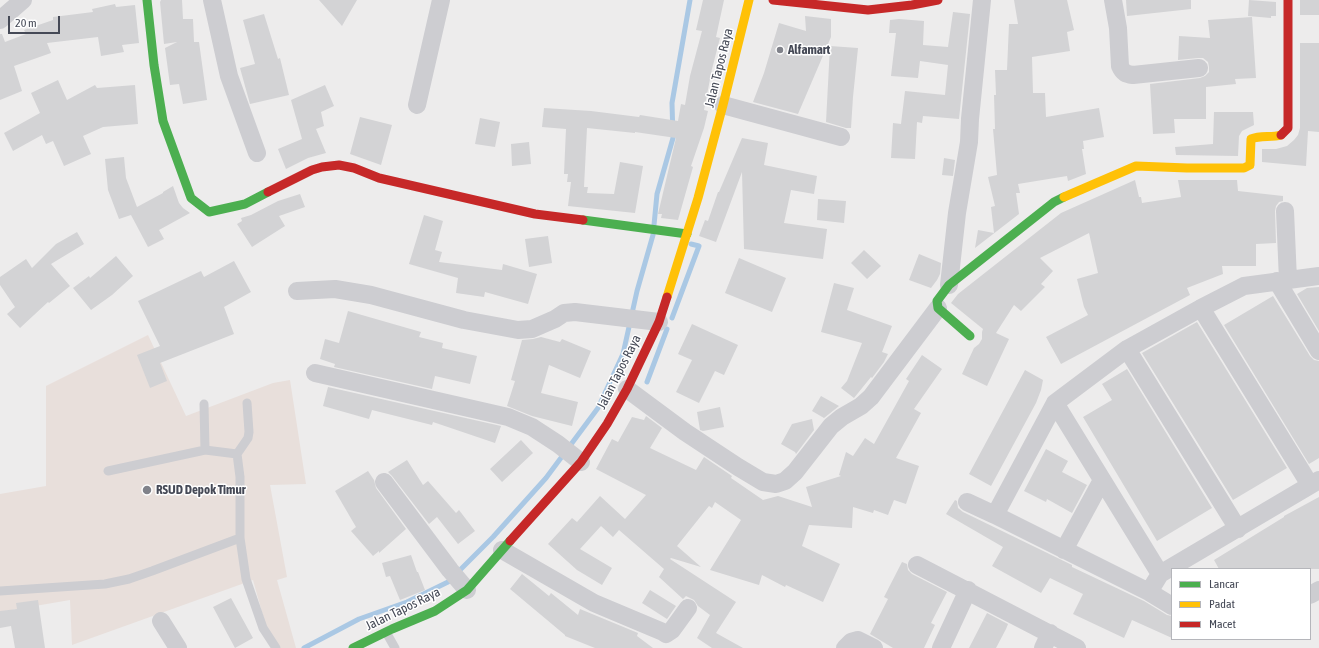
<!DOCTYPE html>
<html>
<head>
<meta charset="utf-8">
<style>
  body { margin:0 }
  #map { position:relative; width:1319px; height:648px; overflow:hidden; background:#edecec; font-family:"Asap Condensed",sans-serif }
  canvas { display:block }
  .legend { position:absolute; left:1171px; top:568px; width:140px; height:72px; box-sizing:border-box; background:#fff; border:1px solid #b5b6bb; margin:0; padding:5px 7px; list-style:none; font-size:12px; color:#454956 }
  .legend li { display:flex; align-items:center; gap:8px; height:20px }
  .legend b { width:20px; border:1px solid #b5b6bb }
  .scale { position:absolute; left:8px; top:16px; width:52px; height:18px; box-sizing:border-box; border:2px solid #454956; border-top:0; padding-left:5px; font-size:12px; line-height:14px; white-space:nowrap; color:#454956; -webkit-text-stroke:3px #fff; paint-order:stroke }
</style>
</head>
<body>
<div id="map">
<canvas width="1319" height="648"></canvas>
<ul class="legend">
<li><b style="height:5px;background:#4caf50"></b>Lancar</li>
<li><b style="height:5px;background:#ffc107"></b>Padat</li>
<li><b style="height:5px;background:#c62828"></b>Macet</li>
</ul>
<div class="scale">20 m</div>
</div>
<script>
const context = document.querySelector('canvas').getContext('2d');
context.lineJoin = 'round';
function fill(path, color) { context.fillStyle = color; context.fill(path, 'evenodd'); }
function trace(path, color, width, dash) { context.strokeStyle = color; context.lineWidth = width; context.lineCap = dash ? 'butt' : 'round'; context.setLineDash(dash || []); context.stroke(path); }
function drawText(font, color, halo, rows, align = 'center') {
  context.font = font + ' "Asap Condensed",sans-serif'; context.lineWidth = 3; context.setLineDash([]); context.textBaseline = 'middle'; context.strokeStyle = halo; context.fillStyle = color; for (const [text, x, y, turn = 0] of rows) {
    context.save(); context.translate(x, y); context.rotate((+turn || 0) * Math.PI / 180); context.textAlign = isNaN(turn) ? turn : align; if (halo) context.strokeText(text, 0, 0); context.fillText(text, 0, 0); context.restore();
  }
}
fill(new Path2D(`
  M148,335L186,416L273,383L290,380L306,484L270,485L287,577L277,580L296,648H272L253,580L72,645L70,600L0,612V494L46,486V386Z`), '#e8dfdb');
trace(new Path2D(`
  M654,225L657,194L673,138L672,103L690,0
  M672,318L699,246L691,244
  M647,382L667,329
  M304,648L359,619L407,602L448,582L493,537L546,478L598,408L623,354L637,291L653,235`), '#aac8e4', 5);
fill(new Path2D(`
  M161,0H182L183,19H193L194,42H199L207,100L183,104L179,84L170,85L165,48L177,42L164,44L160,2Z
  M319,0H357L342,26Z
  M703,0H724L716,37L720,38L712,69L704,110L708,111L704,128L691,166L693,167L678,220L661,218L662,214H658L676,138L635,132V133L587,128L584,187H588L587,193L614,194L620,162L643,166L635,213L568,206L571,182H567L568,174H564L566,129L542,127L544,108L591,111L639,117L640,115L678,121L681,104L685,105L690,76L702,31L696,30Z
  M1014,0H1067L1074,30L1067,32L1070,51L1032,57L1033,93H1045L1046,117L1099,108L1104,137L1083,141L1084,149H1082L1086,174L1068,181L1067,176L1018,184L1020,193H1016L1019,214L975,248L978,230L994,233L991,207L995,206L988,177L997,175L993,129H995L994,95H996L995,70H1007L1009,24H1018Z
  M1126,0H1191V9L1127,16Z
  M1249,0L1276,2V16H1271V18L1248,16Z
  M1300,0H1319V15H1300Z
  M115,4L116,7L135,5L139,43L122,45L124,52L101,56L98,37L47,43L51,53L14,66L22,91L0,100V34H2L5,42L26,34L24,30L53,20V17L93,12L92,9Z
  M953,12L970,14L959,119L923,116L922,123L917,122L915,159L891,158L893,123L901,124L905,91L945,95L948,65L920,61L918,78L891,76L896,33H889L890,20L899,19L924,21L923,45L948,47Z
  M264,14L278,59L280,58L289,95L250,104L240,68L255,64L243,20Z
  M805,16L831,19V37L798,114L753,102L764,73L779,23L806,31Z
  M1252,17L1256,78L1235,79L1236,84L1206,87V119H1174L1175,133L1153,134L1150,84L1200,78L1205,76L1209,72V67L1208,62L1203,58H1198L1178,60L1179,36L1210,38L1208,20Z
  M1300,43H1319V132L1308,131L1306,166L1262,162V149H1276L1287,146L1294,140L1298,135L1300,128Z
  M830,46L858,48L853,97L851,128H846L826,122Z
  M58,80L67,100L95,85L97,88L135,85L138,124L103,127L83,136L91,154L64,166L53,141L46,144L42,135L13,151L4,133L40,113L31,93Z
  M325,85L334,106L321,112L324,126L316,129L326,153L308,158L286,169L278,149L302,139L291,100Z
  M1214,112H1253L1254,125L1242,131L1239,136L1238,156L1176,155L1175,147L1213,144Z
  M360,117L392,125L381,165L350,154Z
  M480,118L500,122L495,147L475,144Z
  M742,138L768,143L764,165L817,176L814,194L791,190L784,223L827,229L823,259L744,249L742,172L716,242L699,236L705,220L708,221L718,192H719Z
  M529,142L531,164L512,166L511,144Z
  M124,157L126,178L137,207L163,193V192L173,186L179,203L183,208L190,213L159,230L164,239L148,247L131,215L119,219L108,190L105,159Z
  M944,158L955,160L953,176L942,175Z
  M1135,180L1139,197H1141L1142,203L1181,197L1178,180H1237L1238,191L1283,196V201L1279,202L1276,206L1275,211L1276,243L1256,244V266H1222L1223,274L1187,288L1190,295L1061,364L1046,337L1088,315L1084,307L1077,279L1098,273L1089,233L1040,258L1053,271L1041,284L1045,287L1021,311L1014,305L996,333L1009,339L987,386L962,374L974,348L979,344L982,339V332L983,329L951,303L958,294L1061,213Z
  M300,194L305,207L279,216L285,226L252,247L237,224L242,221L241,218L251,215L278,201Z
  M818,199L846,201L844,223L817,220Z
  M424,215L443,221L435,250L442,252L439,262L502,270L503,264L537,274L528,304L485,292L484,297L456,293L458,278L409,264Z
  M77,232L84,244L51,264L70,286L49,303L48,302L20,328L7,314L15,307L0,285V277L26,259L32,268L56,244Z
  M548,236L552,263L529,267L525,239Z
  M864,250L881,266L867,279L851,263Z
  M919,254L941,263L940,274L937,280L931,288L909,280Z
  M116,256L133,276L112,295L91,310L73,288L89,276L90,278Z
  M739,258L786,278L772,312L725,293Z
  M234,261L251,292L224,307L234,334L160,363L167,381L150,388L137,355L160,346L138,301L201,271L204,277Z
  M834,283L854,288L847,310L892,326L882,352L888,354L884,362L872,378L871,377L854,398L841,388L847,381L862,343L821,332Z
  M1319,287V331L1297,294L1307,288Z
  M1273,296L1310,356L1314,360L1319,361V458L1309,464L1224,325Z
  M348,311L421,332L419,337L443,343L442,348L477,356L470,384L435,376L432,389L334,367L335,364L320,359L325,339L339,343Z
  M1197,322L1287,468L1233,500L1142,353Z
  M692,324L738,345L724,375L715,371L699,403L676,392L692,360L678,354Z
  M541,337L560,342L562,339L591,351L580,378L549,365L541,393L578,402L572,426L532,416L507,406L515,381L511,380L522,340L533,339Z
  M922,355L942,369L914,409L921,413L896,458L919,466L906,504L894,500L888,515L874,510L873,513L853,507L852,528L809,525L802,546L840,564L823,602L786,585L785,587L762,575L759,585L710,570L741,520L715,502L712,508L709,506L677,546L701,567L671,558L670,559L736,602L716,633L743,648H712L697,638L710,615L698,606L694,600L686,596L683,599L659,577L664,569L619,530L613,537L601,526L580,549L612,568L602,585L577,570L548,544L572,518L577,522L600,496L625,519L646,495L596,469L612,439L618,442L632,417L644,420L646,416L662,428L650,448L696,470L704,457L732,476L731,478L763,500L778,496L812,507L806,487L841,476L839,475L846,452L853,456L865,438L874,444L909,381L906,379Z
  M1127,369L1212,508L1157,541L1083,417L1112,400L1102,384Z
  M1025,370L1043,380L1041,390L1036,403L991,486L969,474Z
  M328,387L501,426L495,443L433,422L432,425L372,410L369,419L323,406Z
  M821,396L839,406L824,418L812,411Z
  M720,407L724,427L703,431L700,430L697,412Z
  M812,419L814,430L796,454L795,452L781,444L792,424Z
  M521,440L533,453L502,482L490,469Z
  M1046,449L1068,461L1062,472L1087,485L1072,513L1047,499L1046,502L1024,491Z
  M407,460L423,485L428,481L456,513L459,510L475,531L458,544L437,517L429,524L392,476L388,472Z
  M368,471L374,480L376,488L406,529L379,553V551L373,556L351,531L356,527L335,491Z
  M1319,497V569H1219L1214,560L1284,517V516Z
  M955,500L957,501L958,508L963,512L1072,565V567L1144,601L1167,615L1172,616V638L1132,620L1124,638L1073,614L1083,594L1050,578L1041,593L992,566L1003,547L946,514Z
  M411,555L417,572H418L425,590L400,600L390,576L386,577L382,563Z
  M902,562L907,564L908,570L912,574L947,592L931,623L935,625L924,648H893L870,634L888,599L884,597Z
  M522,574L549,596L551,593L578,615L580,609L638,633L637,636L653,648H595L565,636V635L510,589Z
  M650,590L676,606L667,619L642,603Z
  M231,598L253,638L235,648L213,607Z
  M38,600L45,648H15L11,626L0,628V611L17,609L16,603Z
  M987,613L1008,624L1006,629L996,648H969Z`), '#d3d3d5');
trace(new Path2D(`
  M204,404L205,450
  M237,454L248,438L249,432L247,403
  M108,471L205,450L237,454L240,477V538L246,579L263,628L276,648
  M0,591L105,584L129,579L152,571L240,538
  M386,632L395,648`), '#cdcdd1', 9);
trace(new Path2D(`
  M212,0L229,76L257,153
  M1113,0L1118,28L1120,66C1123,73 1126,74 1133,75L1199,68
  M0,20L23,0
  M417,105L441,0
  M723,105L841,137
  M1285,211L1288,280
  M1277,281L1319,351
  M949,285L957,213L969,142L970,119L982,0
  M297,291L335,289L371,295L464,320L518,330L532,329L555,319L564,313L575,312L659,322
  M1201,308L1310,485
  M1127,349L1238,529
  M315,373L508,417L532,427L558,444L581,462
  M627,389L685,432L738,467L763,482L776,484L785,481L795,472L831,426L842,417L861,406L871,397L938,308
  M1055,403L1160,574
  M384,482L450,570L467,590
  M967,502L995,515L1149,592L1172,606
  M995,515L1055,403L1127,349L1201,308L1244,286L1319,276
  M502,550L594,603L663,632L666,634L672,630L688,608
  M1064,550L1102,480
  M917,565L1077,648
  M1149,592L1160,574L1319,480
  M1310,595L1319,590
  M161,621L178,648
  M845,648L851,642L858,640L874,648
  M941,648L968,590
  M1043,648L1050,633`), '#cdcdd1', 18);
trace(new Path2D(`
  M147,0L154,65L163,121L191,198L209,212L245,204L268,192
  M583,220L687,234
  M970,336L938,308L937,301L949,285L1054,202L1064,197
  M353,648L392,629L435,611L467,590L510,541`), '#4caf50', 9);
trace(new Path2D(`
  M1064,197L1136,166L1187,168H1244L1250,165L1251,139C1261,135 1271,138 1281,135
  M667,297L698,198L723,105L749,0`), '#ffc107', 9);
trace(new Path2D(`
  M773,0L868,10L912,5L938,0
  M1281,135L1288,128V0
  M268,192L312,170L322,167L339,165L354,168L379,178L535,214L583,220
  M510,541L581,462L607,424L627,389L659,322L667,297`), '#c62828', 9);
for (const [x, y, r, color] of [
  [780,50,4,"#80828a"],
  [147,490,5,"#80828a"]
]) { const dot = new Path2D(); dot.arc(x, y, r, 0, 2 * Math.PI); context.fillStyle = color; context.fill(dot); trace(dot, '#fff', 1.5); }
drawText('bold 13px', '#454956', '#fff', [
  ["Alfamart",788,50],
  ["RSUD Depok Timur",156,490]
], 'left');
drawText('13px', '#454956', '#fff', [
  ["Jalan Tapos Raya",719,68,-76],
  ["Jalan Tapos Raya",619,372,-63],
  ["Jalan Tapos Raya",403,609,-26]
]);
</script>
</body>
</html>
